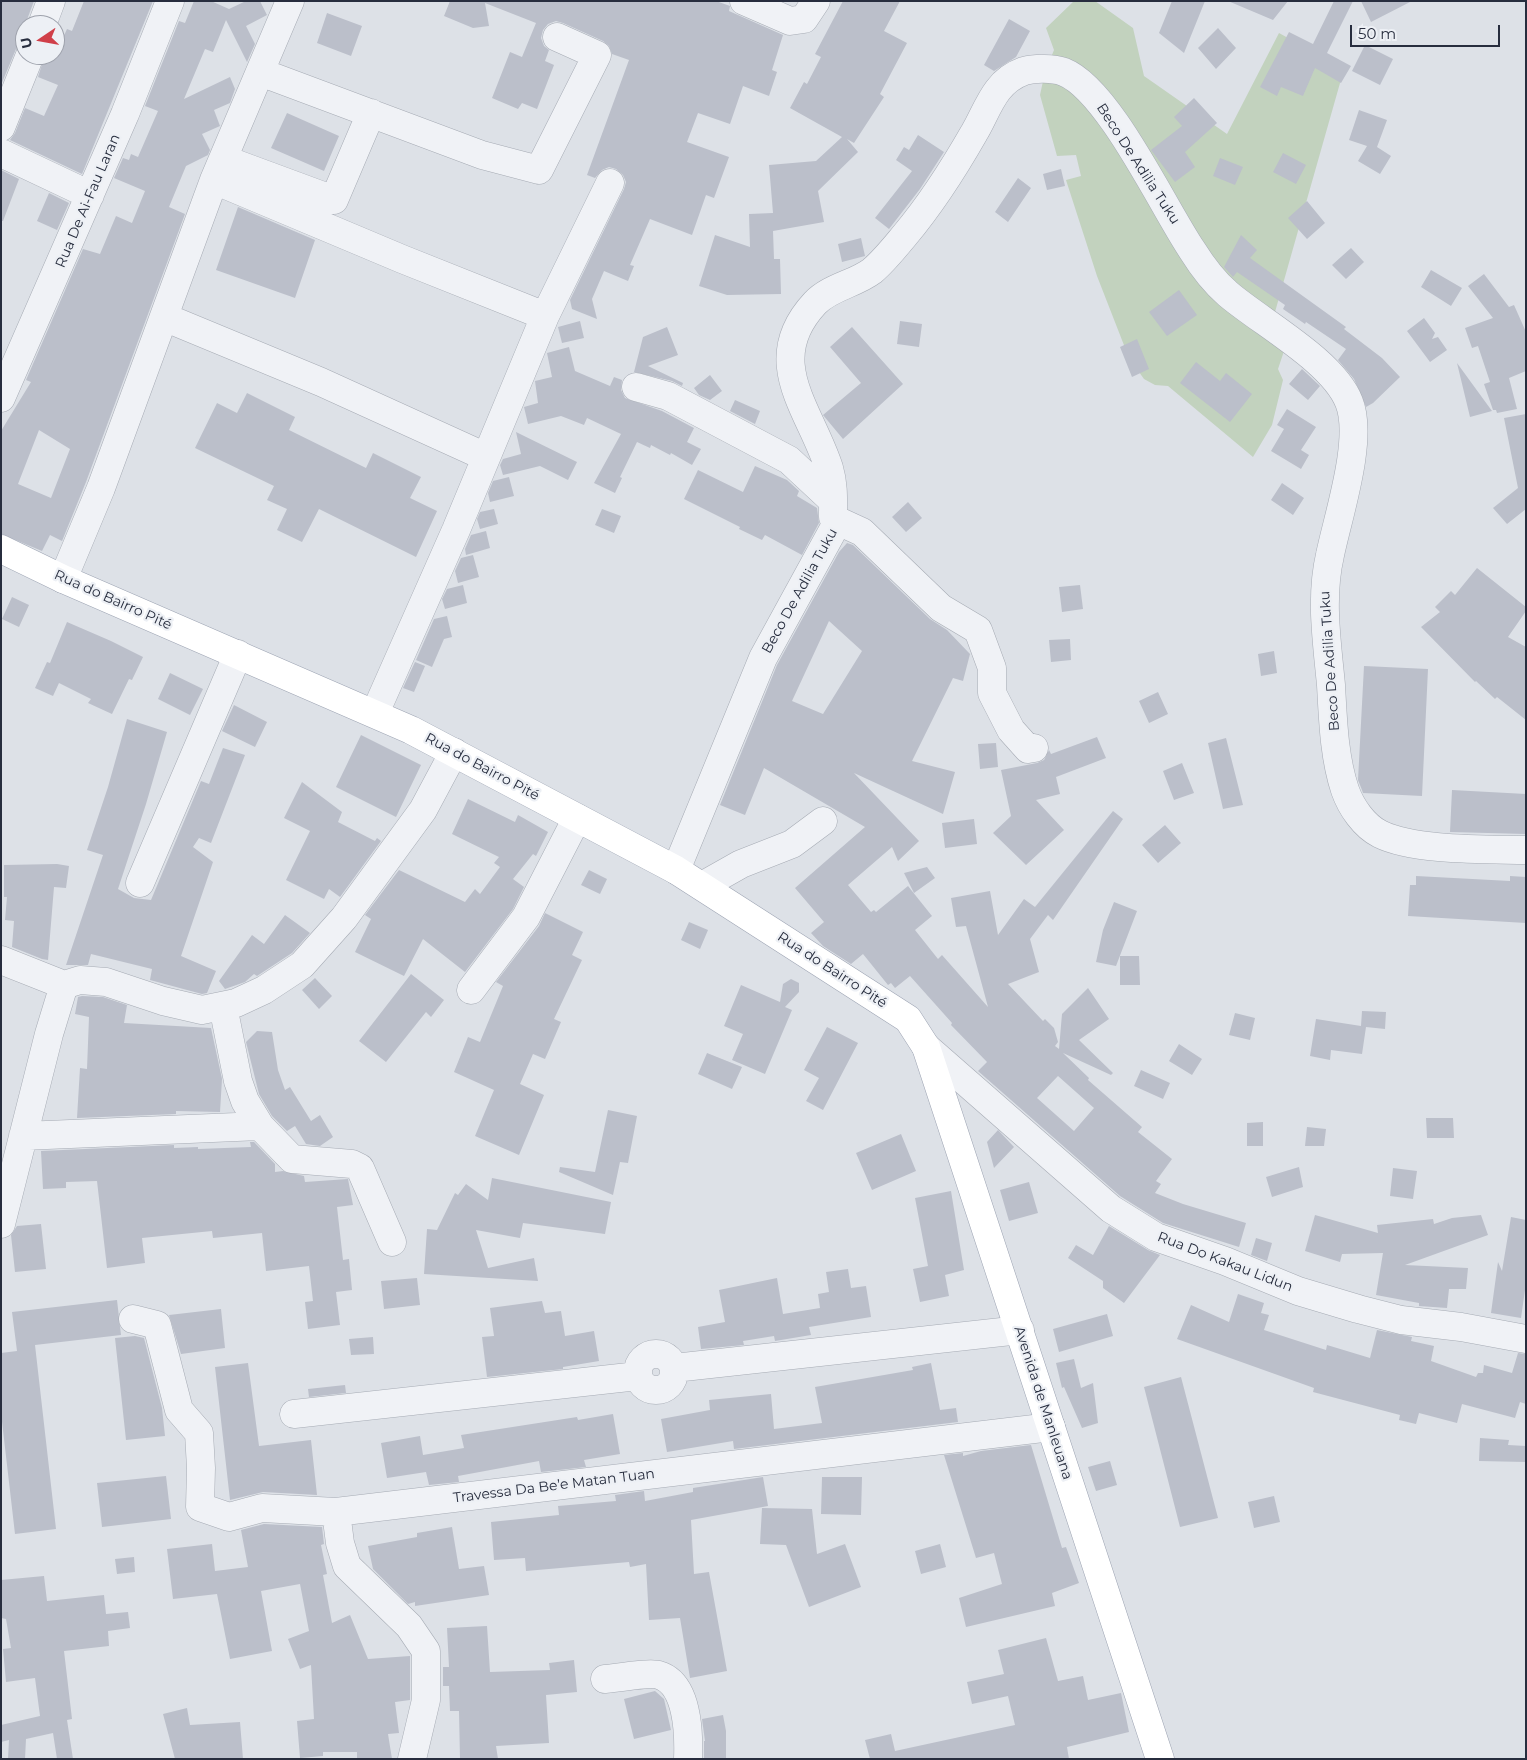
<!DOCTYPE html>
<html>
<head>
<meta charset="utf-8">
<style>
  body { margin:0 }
  #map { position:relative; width:1527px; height:1760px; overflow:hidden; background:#dde1e7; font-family:Montserrat,sans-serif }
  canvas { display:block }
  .frame { position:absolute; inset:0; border:2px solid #272d3e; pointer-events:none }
  .north { position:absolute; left:15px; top:15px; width:50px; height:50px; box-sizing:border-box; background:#edf0f5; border:1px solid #9ea2ac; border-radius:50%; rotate:258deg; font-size:14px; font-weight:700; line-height:20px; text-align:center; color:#272d3e }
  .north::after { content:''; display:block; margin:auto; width:18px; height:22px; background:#d03f49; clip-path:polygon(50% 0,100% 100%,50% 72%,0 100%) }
  .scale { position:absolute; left:1350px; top:25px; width:150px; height:22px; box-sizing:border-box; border:2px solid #272d3e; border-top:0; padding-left:6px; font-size:15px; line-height:18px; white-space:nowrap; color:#272d3e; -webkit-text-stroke:4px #edf0f5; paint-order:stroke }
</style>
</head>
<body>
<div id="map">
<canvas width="1527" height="1760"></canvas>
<div class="frame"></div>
<div class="north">U</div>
<div class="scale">50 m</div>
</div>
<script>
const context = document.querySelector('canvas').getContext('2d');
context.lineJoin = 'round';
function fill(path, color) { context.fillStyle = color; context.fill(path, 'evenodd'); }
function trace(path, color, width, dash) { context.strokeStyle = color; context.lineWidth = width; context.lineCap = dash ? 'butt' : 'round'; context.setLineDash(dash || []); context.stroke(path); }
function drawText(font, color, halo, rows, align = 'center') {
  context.font = font + ' Montserrat,sans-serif'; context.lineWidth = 4.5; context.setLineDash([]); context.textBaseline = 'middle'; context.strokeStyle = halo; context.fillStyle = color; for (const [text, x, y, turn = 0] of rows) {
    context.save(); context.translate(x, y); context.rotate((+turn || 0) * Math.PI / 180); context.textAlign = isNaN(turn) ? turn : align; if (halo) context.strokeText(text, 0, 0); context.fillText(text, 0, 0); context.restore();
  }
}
fill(new Path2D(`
  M1074,1H1095L1133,28L1144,76L1227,134L1279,33L1344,69L1275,312L1285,348L1278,369L1283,380L1272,425L1253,457L1168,386L1155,385L1144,379L1129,358L1097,276L1066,180L1081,176L1076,155L1057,156L1040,95L1045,72L1054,50L1046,28Z`), '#c2d2be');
fill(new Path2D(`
  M1,1H34L25,25V41L16,49L1,85Z
  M84,1H153L82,174L10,140L15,133L25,108L44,116L58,85L38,77L45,55H55L67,29L72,31Z
  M194,1H211L229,9L246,1H260L267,15L246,26L255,44L247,62L226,20L213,52L205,49L184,99L230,77L235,89L230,103L214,110L220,126L202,134L210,150L208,155L186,166L169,207L185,214L86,482L62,541L50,535L42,551L1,534V431L31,382L26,380L83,249L100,254L116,216L132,223L145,191L114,178L123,158L129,160L131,154L138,157L158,111L145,106L179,21L185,23ZM39,430L70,449L51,498L18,484Z
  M450,1H716L730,6L729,11L783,35L772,70L777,72L769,96L743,86L730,124L698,113L687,142L729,157L714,198L706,195L692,235L650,219L630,265L634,266L628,281L604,271L592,299L597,319L572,309L570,300L624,189L626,182L623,175L616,169L609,167L602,170L595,178L587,175L629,60L612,54L609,46L603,41L563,23L556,21L548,24L543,30L541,38L544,46L549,50L545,61L554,65L537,109L522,103L518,109L492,98L510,52L522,57L536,23L485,3L489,26L473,28L444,16Z
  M843,1H900L884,31L907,43L880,94L884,97L854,143L847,139L858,152L818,191L824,222L773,231L774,259H780L781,294L727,295L699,286L715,235L750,247L749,214L773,213L769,165L816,161L842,137L790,108L804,82L807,84L821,57L815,54Z
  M1172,1H1205L1184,53L1159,33Z
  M1228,1H1288L1273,20Z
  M1334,1H1353L1327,53L1351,66L1341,83L1315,68L1303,96L1281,87L1277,96L1260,87L1289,32L1313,44Z
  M1361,1H1412L1371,22Z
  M327,13L362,26L351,56L317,43Z
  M1009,19L1030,31L1016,57L994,71L984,65Z
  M1218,28L1236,48L1216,69L1198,48Z
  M1365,45L1393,59L1380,85L1352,71Z
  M1194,98L1217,123L1185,152L1195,167L1175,182L1151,150L1182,126L1174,117Z
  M1359,110L1387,120L1377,147L1391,156L1380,174L1358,161L1367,146L1349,140Z
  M287,113L339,136L324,171L271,148Z
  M918,135L944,152L920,189L889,229L875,218L912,171L896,160L904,147L909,150Z
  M1283,153L1306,165L1296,184L1273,172Z
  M1220,158L1243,167L1235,185L1213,176Z
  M1061,169L1065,186L1047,190L1043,174Z
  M1,170L19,179L3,221H1Z
  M1018,178L1031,188L1008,222L995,212Z
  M49,193L69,203L57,230L37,221Z
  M1307,201L1325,223L1307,239L1288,218Z
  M238,207L315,240L295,298L216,270Z
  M1241,235L1257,250L1250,258L1346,327L1344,329L1382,358L1400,377L1373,403L1366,407L1354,379L1338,360L1346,349L1306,322L1305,324L1283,309L1285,305L1237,272L1233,277L1224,267Z
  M861,238L865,256L842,262L838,244Z
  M1351,248L1364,262L1346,279L1332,265Z
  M1431,270L1462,288L1451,306L1421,287Z
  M1484,274L1509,307L1514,305L1526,332V371L1509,378L1517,409L1497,413L1496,410H1493L1484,384L1490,382L1478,346L1472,348L1465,328L1493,318L1468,286Z
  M1179,290L1197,315L1167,336L1149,312Z
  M1424,318L1435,333L1432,339L1438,337L1447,350L1430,362L1407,331Z
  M580,321L584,338L562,343L558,327Z
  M900,321L922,324L919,347L897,344Z
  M667,327L678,355L648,366L683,383L682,386L672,381L634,372L643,337Z
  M852,327L903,384L843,439L823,415L861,383L830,347Z
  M1137,339L1149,369L1132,377L1120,347Z
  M569,347L575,371L610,386L614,377L622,380L621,390L625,398L662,411L694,428L687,442L701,449L692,465L671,453L670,455L651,445L650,448L637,442L620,477L622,478L615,493L594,483L621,434L587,418L584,425L561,416L528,424L524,407L538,403L535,381L552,377L547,353Z
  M1196,362L1220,381L1226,373L1252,394L1230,422L1180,383Z
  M1457,363L1492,411L1470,417Z
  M1302,369L1320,386L1308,400L1289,384Z
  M710,375L722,391L710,400L699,395L694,388Z
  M247,393L295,417L289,430L366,468L373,453L421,477L410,498L437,511L416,557L319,509L302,542L277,530L287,509L267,500L274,486L195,448L217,403L237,413Z
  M735,400L760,411L755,424L730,411Z
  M1287,409L1316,427L1301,450L1309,455L1301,469L1271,451L1284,429L1277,425Z
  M1526,414V509L1507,524L1493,508L1518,488L1504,418Z
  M516,432L577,462L568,480L540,466L503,475L500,465L503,459L521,454Z
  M755,466L787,480L799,491L797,496L817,508L819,523L802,555L765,535L762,540L739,529L740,527L684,499L698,470L743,492Z
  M509,477L514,496L490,502L488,493L493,481Z
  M1282,483L1304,498L1293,515L1271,500Z
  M908,502L922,518L906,532L892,517Z
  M494,509L498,524L480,529L477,519L480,512Z
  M602,509L621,516L614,533L595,525Z
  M486,531L490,548L466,555L465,549L471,535Z
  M847,543L853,545L930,619L947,630L970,654L963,681L953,678L912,761L955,772L943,814L854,773L919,841L898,861L892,847L848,885L871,912L874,910L876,912L908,886L932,916L915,930L938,959L942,955L988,1007L966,926L956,927L951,898L990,891L998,935L1024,899L1035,907L1113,811L1123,819L1053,920L1048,915L1030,939L1039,972L1008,984L1043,1021L1045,1019L1054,1028L1058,1042L1055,1046L1059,1049L1062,1014L1088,988L1109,1019L1079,1040L1113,1073L1111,1075L1063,1053L1089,1078L1088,1080L1142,1127L1138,1132L1172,1159L1156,1181L1161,1184L1155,1193L1183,1204L1246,1223L1239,1247L1163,1223L1120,1196L978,1071L987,1062L951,1025L952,1023L910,976L895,988L891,983L888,985L863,954L851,964L823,946L811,933L824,922L795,888L865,827L764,768L745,815L720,805L777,665L839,552ZM829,621L862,651L823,714L792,701ZM1058,1076L1094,1108L1074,1131L1037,1098Z
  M473,555L479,577L458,583L455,571L461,558Z
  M1477,568L1526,607V611L1508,637L1526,647V720L1497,697L1495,699L1476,681L1475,682L1421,627L1440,612L1435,607L1451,591L1455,595Z
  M463,585L467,603L445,609L442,599L447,589Z
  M1080,585L1083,609L1062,612L1059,587Z
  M12,597L29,605L19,627L2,619Z
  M447,616L452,637L444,639L432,667L416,660L434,619Z
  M67,622L111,641L143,657L132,680L129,679L112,714L88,703L91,699L59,683L53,696L35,688L47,662L50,663Z
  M1070,639L1071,660L1051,662L1049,640Z
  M1274,651L1277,673L1261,676L1258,654Z
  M415,662L425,666L414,692L403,688Z
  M1364,666L1428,669L1422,796L1363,793L1362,790L1358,780Z
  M170,673L203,689L190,715L158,699Z
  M1158,692L1168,714L1149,723L1139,701Z
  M234,705L267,722L255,747L222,731Z
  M127,719L167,732L146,804L118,889L134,898L151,900L201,781L209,784L223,748L245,755L211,843L199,838L193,847L213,862L181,956L216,971L207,993L202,994L150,980L152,969L91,954L88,965H66L103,855L87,850L108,787Z
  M361,735L421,765L396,817L336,787Z
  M1097,737L1106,758L1056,777L1060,794L1036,800L1064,830L1026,865L993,833L1011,816L1001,770L1037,763L1044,760L1049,750L1051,754Z
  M1226,738L1243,805L1223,809L1208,743Z
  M996,743L998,767L980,769L978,744Z
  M1182,763L1194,793L1174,800L1163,771Z
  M302,782L342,812L338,822L375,841L377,838L381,841L340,897L329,889L324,899L286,880L310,831L284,818Z
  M1452,790L1526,794V834L1450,832Z
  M468,799L515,822L518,815L548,832L536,856L533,854L513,879L524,887L513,909L465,972L423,939L404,976L355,952L371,919L365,915L399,870L465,902L475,889L480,894L500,867L494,863L499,857L452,834Z
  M974,819L977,844L945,848L942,823Z
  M1165,825L1181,843L1158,863L1142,845Z
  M57,864L69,866L66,888L54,887L48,960L42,959L12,947L14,921L5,920L7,897H4V865Z
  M927,867L935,878L914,893L904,873Z
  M589,870L607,879L600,894L581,885Z
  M1416,876L1510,881V876L1526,877V923L1408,916L1410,885H1416Z
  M1114,902L1137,911L1116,966L1096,962L1103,930Z
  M545,913L583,932L572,955L582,960L554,1019L561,1022L545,1059L533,1054L520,1084L544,1095L519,1155L475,1136L494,1090L454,1072L468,1037L480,1042L503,986L496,982L539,926Z
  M285,915L310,933L292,953L257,976L254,974L245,982L225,989L219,981L252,935L264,944Z
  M689,922L708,930L700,949L681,940Z
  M1120,956H1139L1140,985H1120Z
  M411,974L444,1000L431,1017L426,1012L386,1062L359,1041Z
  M315,978L332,996L319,1009L302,990Z
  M791,979L799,983V992L785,1007L792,1010L765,1074L732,1060L743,1034L724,1026L741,985L780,1002L783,984Z
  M82,996L103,997L127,1005L124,1023L211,1028L222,1079L220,1112L176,1111V1114L77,1118L80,1068L87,1069L89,1017L75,1014L78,997Z
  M1362,1011L1386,1012L1385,1029L1366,1027L1362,1054L1331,1050L1330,1060L1310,1056L1316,1019L1361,1026Z
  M1235,1013L1255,1018L1250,1040L1229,1035Z
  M827,1027L858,1043L823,1110L806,1101L819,1078L804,1070Z
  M257,1031L272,1032L278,1070L285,1090L290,1087L311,1121L320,1115L333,1137L320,1146L306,1144L295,1126L287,1131L272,1116L259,1094L246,1042Z
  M1179,1044L1202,1059L1192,1075L1169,1061Z
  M707,1053L742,1067L732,1089L698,1074Z
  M1141,1070L1170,1083L1163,1099L1134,1086Z
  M608,1110L637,1116L628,1163L620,1162L613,1195L559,1172L560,1167L595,1172Z
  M1426,1118H1453L1454,1138H1427Z
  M1263,1122V1146H1247V1123Z
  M1307,1127L1326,1129L1324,1146H1305Z
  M998,1130L1014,1147L994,1168L987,1142Z
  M901,1134L916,1171L872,1190L856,1153Z
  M250,1142H254L275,1164V1172L283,1171L304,1176L305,1182L348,1179L353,1205L337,1207L343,1260L349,1259L352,1290L336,1292L340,1325L308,1329L305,1302L313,1301L309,1266L266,1271L262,1233L213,1238L212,1231L142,1238L145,1263L107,1268L97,1181L66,1182V1188L43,1189L41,1151L174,1145V1148L198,1147V1149L251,1147Z
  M1299,1167L1303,1187L1272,1197L1266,1177Z
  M1393,1168L1417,1171L1413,1199L1390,1196Z
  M492,1178L611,1202L605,1234L523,1223L520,1238L476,1230L488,1268L534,1258L538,1281L424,1274L427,1229L437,1230L455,1193L458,1195L466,1184L488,1200Z
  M1029,1182L1038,1213L1009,1221L1000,1190Z
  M951,1191L964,1270L945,1275L949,1296L920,1302L913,1269L928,1266L915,1198Z
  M1315,1215L1378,1233L1377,1225L1433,1219L1434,1224L1452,1218L1481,1215L1488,1235L1405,1265L1468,1268L1466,1289H1449L1447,1308L1419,1306V1303L1376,1295L1383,1253L1342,1254L1340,1262L1305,1251Z
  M1511,1217L1526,1220V1283L1521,1318L1491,1313L1498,1262L1502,1271Z
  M41,1224L46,1269L15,1272L11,1235L17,1226Z
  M1109,1226L1148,1250L1160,1255L1124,1303L1103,1288V1281L1068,1258L1076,1245L1093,1255Z
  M1256,1238L1272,1243L1267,1261L1251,1255Z
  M848,1269L851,1288L866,1286L871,1317L809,1327L811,1335L775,1341L774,1336L743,1341L744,1345L701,1349L698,1327L725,1322L719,1290L777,1278L783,1314L820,1308L818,1294L829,1292L826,1272Z
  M417,1278L420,1305L384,1309L381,1281Z
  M1238,1294L1264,1303L1261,1313L1269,1315L1264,1330L1326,1350L1327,1345L1370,1358L1377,1330L1412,1337L1411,1341L1434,1346L1431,1361L1476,1377L1478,1373H1483L1484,1365L1512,1373L1518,1353L1526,1354V1404L1520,1402L1515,1418L1462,1404L1457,1423L1419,1413L1416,1424L1399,1420L1400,1415L1313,1392L1314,1388L1177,1339L1191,1305L1229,1322Z
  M117,1300L121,1335L35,1345L56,1529L15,1534L1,1413V1353L17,1351L12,1312Z
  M542,1301L545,1313L561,1311L565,1336L594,1331L599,1361L563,1367V1369L487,1377L482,1337L494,1336L490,1308Z
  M221,1309L225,1348L181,1354L169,1315Z
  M1107,1314L1113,1336L1059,1352L1053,1329Z
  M135,1336L144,1338L162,1408L165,1436L126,1440L115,1338Z
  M373,1337L374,1354L351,1355L349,1339Z
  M1074,1359L1081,1388L1093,1383L1098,1423L1082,1428L1064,1387L1062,1388L1056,1363Z
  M248,1363L259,1446L311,1440L317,1495L263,1492L230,1500L215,1367Z
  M931,1363L940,1410L956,1408L958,1422L734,1449L733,1441L667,1452L661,1419L710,1410L709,1400L771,1394L774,1429L822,1423L815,1387L913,1370L912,1367Z
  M1181,1377L1218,1518L1180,1527L1144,1387Z
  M345,1385L346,1393L309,1397L308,1389Z
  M613,1414L620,1454L584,1460L586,1467L541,1472L539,1461L458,1476L459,1482L429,1485L426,1472L387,1478L381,1443L420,1436L423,1455L464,1448L461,1435L577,1417L578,1420Z
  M1480,1438L1509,1440L1508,1445L1526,1446V1462L1479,1461Z
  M1031,1445L1062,1548L1066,1547L1079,1583L1052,1593L1055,1606L966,1627L959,1598L1002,1584L994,1553L976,1558L944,1455L963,1453V1456L981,1451Z
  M1110,1461L1117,1485L1096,1491L1088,1467Z
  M166,1476L171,1519L102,1527L97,1483Z
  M763,1477L768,1506L691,1520L694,1574L709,1572L727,1671L690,1678L680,1618L649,1620L646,1564L630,1567L629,1562L526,1571L525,1558L494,1560L491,1522L559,1515L558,1506L616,1501L615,1495L644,1491L645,1501L693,1492V1488Z
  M822,1477H862L861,1515L821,1514Z
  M1274,1496L1280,1522L1254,1528L1248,1502Z
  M762,1508L812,1509L817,1554L845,1544L861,1587L809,1607L786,1545L760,1544Z
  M264,1524L322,1527L324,1544L321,1545L327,1574L323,1575L332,1623L350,1615L368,1659L410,1656V1700L395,1702L399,1733L388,1734L392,1759H357V1752H323V1756L300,1758L297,1721L314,1719L311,1665L300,1669L288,1639L309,1631L300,1584L261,1591L272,1651L230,1659L217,1594L173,1599L167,1549L212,1544L215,1571L248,1567L241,1530Z
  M452,1527L459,1569L484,1566L489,1595L415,1606V1602L408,1604L373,1569L368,1546L417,1537V1533Z
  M940,1544L946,1567L921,1574L915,1551Z
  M134,1557L135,1572L117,1574L115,1559Z
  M44,1576L47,1601L104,1595L106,1614L128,1612L130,1628L108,1631L109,1646L64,1651L72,1719L67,1720L73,1759H57L53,1733L26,1739L25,1759H8L9,1740L1,1742V1725L40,1716L35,1678L6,1682L3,1649L11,1648L6,1619L1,1618V1580Z
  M487,1626L490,1672L550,1670L549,1663L574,1660L577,1692L546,1695L549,1743L496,1746L498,1759H460L459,1711H450L449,1686H443V1667H449L447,1628Z
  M1046,1638L1058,1681L1083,1676L1088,1700L1121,1693L1129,1732L1067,1747L1069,1759H870L865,1740L891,1734L895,1751L1015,1725L1008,1696L972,1704L967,1682L1004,1674L998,1650Z
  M655,1691L664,1699L671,1730L634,1739L624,1699Z
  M187,1708L190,1725L240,1722L243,1759H175L163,1714Z
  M723,1715L726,1731V1759H704V1741H705L702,1719Z`), '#bbbfca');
const minor = new Path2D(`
  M744,1L790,21L804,19L816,1
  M42,25L51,1
  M260,72L482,155L539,170L597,55L557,37
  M1,127L30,55
  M1,153L90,195
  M223,159L334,200L371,113
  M214,180L402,259L545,316
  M164,317L321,382L486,457
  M636,387L668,396L789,460L833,501
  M1,398L125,114L170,1
  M838,521L862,532L941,608L978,630L992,668V693L1011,730L1028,749L1034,748
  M63,579L101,488L214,180L290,1
  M375,713L456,530L545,316L610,183
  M676,870L763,658L838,521L833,517C833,500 834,485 829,468C810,409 761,361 815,303C830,287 855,284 872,271C884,261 895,247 905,235C931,204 954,168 974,133C982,120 988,103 998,90C1004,82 1013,75 1024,71C1035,68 1053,68 1064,72C1109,90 1164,209 1192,250C1202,266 1214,282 1228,294C1262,323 1333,361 1349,402C1364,439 1338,516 1330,555C1320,598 1327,642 1331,685C1333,720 1334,757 1345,790C1351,807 1364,826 1380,834C1414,851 1487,849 1526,850
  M140,883L238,654
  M702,886L741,864L792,844L823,821
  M1,960L64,985
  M471,990L526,917L577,818
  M223,1006L238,1081L245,1101L260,1126L292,1159L352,1164L360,1168L392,1242
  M926,1047L1111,1209L1156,1237L1225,1261L1298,1291L1358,1309L1401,1320L1461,1327L1526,1339
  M23,1136L260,1126
  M1,1224L49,1034L64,985L80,980L106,982L163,1001L202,1010L236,1003L264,990L302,965L344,918L423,810L454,752
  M133,1319L157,1325L179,1410L199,1433L201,1468L200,1507L229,1517L262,1508L336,1512
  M638 1372a18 18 0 1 1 36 0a18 18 0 1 1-36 0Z
  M674,1368L1020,1330
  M294,1414L638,1376
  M605,1679C616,1678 651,1672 659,1675C688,1684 689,1734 688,1759
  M412,1759L426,1700V1651L409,1626L347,1566L340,1543L336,1512L1051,1427`);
const major = new Path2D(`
  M1,549L63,579L411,730L676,870L908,1019L926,1047L1160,1759`);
trace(minor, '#a6abb4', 29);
trace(major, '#9da4b3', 29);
trace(minor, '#f0f2f6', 28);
trace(major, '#fff', 28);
drawText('14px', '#272d3e', '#edf0f5', [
  ["Beco De Adilia Tuku",1138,164,57],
  ["Rua De Ai-Fau Laran",88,201,-67],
  ["Beco De Adilia Tuku",800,591,-61],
  ["Rua do Bairro Pité",113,600,24],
  ["Beco De Adilia Tuku",1330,661,-94],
  ["Rua do Bairro Pité",482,767,28],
  ["Rua do Bairro Pité",832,970,33],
  ["Rua Do Kakau Lidun",1225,1262,21],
  ["Avenida de Manleuana",1043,1403,72],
  ["Travessa Da Be’e Matan Tuan",554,1486,-7]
]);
</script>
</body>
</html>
